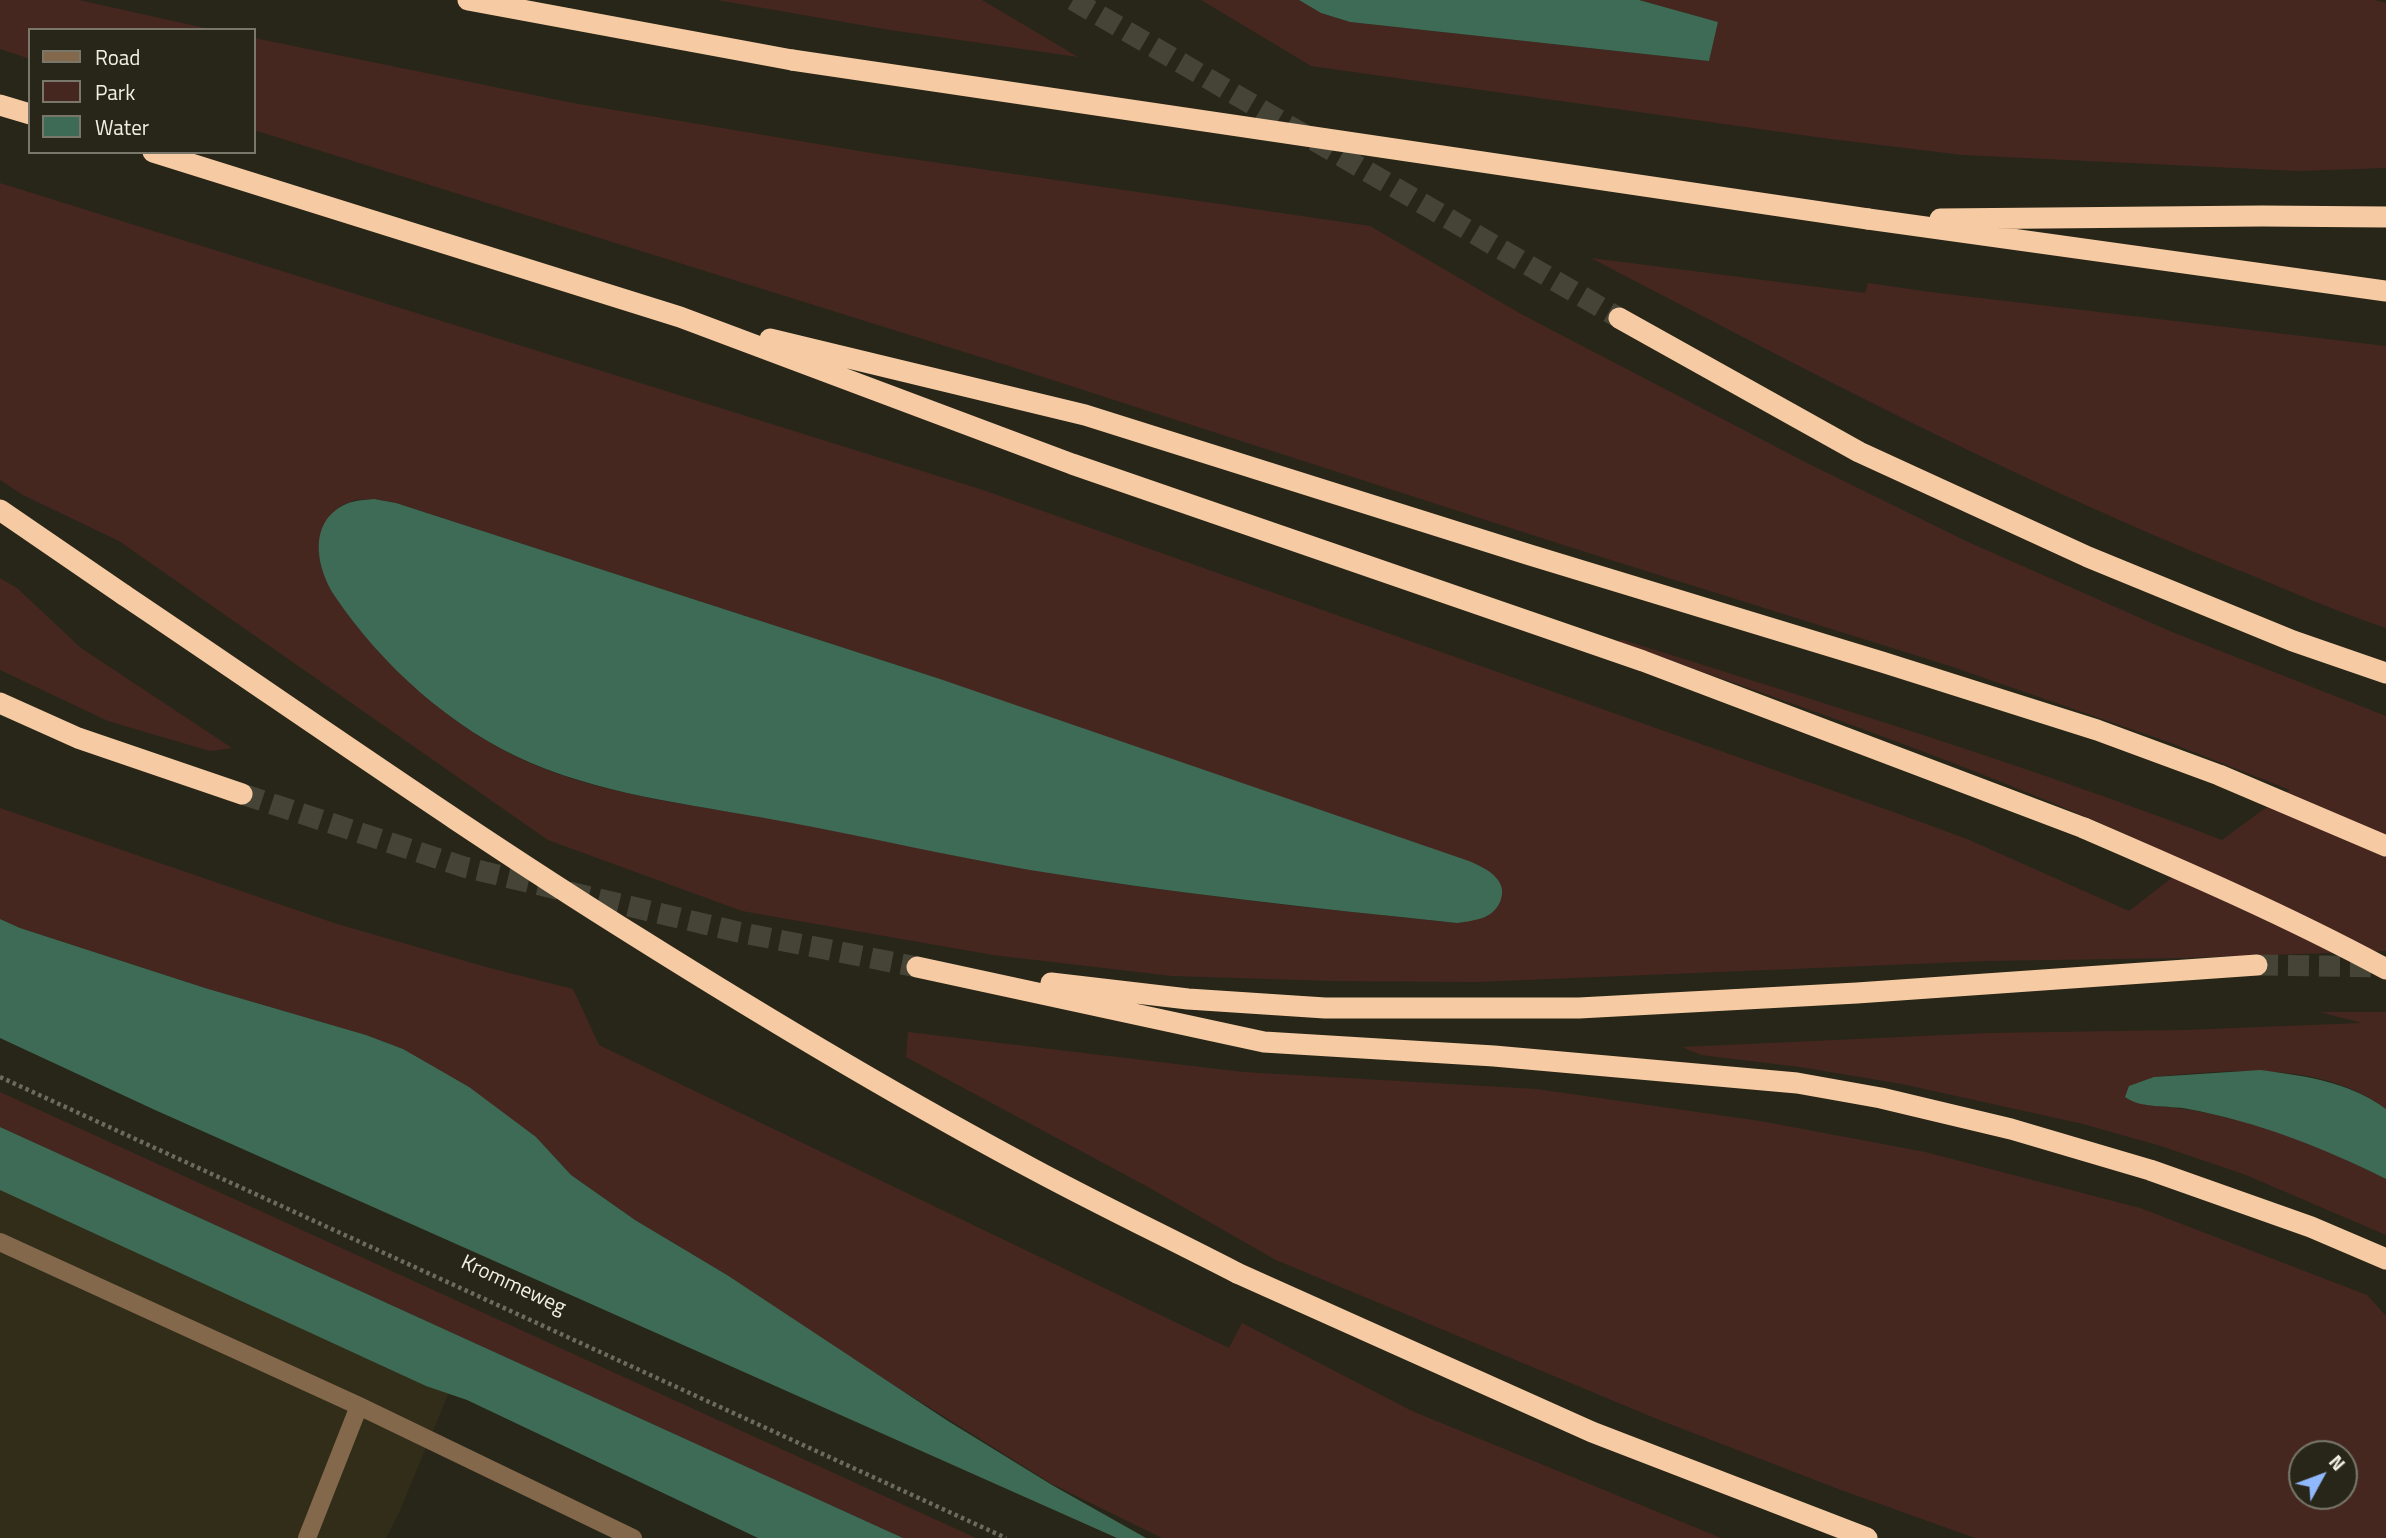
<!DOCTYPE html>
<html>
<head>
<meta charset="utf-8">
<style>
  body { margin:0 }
  #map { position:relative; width:2386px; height:1538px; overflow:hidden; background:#282618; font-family:"Titillium Web",sans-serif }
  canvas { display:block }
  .legend { position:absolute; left:28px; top:28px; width:228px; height:126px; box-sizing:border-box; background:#282618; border:2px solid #78776a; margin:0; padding:9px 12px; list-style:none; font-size:21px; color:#f1f0e6 }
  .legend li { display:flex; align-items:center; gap:14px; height:35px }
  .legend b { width:35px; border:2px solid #78776a }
  .north { position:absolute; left:2288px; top:1440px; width:70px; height:70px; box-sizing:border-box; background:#282618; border:2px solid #78776a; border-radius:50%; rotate:49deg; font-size:19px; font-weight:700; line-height:28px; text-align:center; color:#f1f0e6 }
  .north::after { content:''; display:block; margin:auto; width:24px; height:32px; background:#90b8fd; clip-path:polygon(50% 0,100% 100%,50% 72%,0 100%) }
</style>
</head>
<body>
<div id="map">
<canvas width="2386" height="1538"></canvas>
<ul class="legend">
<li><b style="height:9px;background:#84684c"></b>Road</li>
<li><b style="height:19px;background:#462720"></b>Park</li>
<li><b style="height:19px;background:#3e6b56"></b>Water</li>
</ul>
<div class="north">N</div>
</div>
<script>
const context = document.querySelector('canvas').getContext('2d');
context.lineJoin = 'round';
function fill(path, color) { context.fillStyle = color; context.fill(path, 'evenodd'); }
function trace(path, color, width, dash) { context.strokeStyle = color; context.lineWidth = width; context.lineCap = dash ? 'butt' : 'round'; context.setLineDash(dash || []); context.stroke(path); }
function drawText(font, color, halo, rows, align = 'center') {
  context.font = font + ' "Titillium Web",sans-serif'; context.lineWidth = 6; context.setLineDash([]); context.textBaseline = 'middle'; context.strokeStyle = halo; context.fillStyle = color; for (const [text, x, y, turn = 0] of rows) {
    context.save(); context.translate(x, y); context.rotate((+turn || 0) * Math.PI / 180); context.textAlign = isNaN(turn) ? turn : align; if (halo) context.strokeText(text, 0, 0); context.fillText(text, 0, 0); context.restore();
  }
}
fill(new Path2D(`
  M0,1167L450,1390L399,1513L386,1538H0Z`), '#312d18');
fill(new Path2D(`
  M0,0H79L214,30H30V59L0,49Z
  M717,0H982L1078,57L890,30Z
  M1201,0H1299L1321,13L1350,22L1709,61L1718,22L1639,0H2374L2386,3V168L2298,171L1963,155L1831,139L1311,66Z
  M254,38L573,103L871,153L1370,226L1521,314L1807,463L1968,542L2172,632L2386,716V951L2182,958L1986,961L1476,982L1334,981L1172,976L993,955L742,911L548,840L119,541L23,495L0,480V183L986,491L1896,813L1967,839L2129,911L2190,864C2006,776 1813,711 1621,643L1619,640H1623C1824,703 2026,765 2222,840L2290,790L2171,743L1953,667L1579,550L1006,365L254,130ZM374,499L396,503L937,678L1457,923C1314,908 1170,894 1028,869C949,856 869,837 790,822C703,806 611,798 530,763C448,727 380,662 331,589L339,507L355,500Z
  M1591,258L1865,293L1868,283L1930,292L2386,346V628C2334,611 2284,588 2233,568C2012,479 1802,368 1591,258Z
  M0,578L17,588L81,648L232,748L210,751L108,721L0,670Z
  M0,808L334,923L486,967L573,989L599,1045L1229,1348L1242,1323L1412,1411L1721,1538H1162L1052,1484L868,1369L727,1275L635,1220L571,1175L536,1137L403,1049L366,1035L205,988L20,928L0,919Z
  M2320,1012H2386V1109C2320,1060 2231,1070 2154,1077L2144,1105C2230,1110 2310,1140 2386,1179V1235L2246,1175L2161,1146L2083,1124L1902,1084L1800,1067L1701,1055L1682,1047L1989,1033L2184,1030L2362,1023Z
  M908,1032L1243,1072L1536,1089L1760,1121L1925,1152L2140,1208L2367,1295L2386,1316V1538H1975L1841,1490L1657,1419L1276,1260L1148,1187L906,1057ZM2302,1454H2344V1496H2302Z
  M0,1092L976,1538H903L0,1127Z`), '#462720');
fill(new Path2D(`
  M1299,0H1639L1718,22L1709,61L1350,22L1321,13Z
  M374,499L396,503L937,678L1466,860C1484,867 1510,879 1500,902C1496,911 1488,917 1479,919C1472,921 1464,922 1457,923C1314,908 1171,893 1030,870C950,856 872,838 792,823C705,806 614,798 531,763C452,729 382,666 334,595C318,570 309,530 336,510C347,501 360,500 374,499Z
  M0,919L20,928L205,988L366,1035L403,1049L469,1087L536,1137L571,1175L635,1220L727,1275L948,1421L1052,1485L1146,1538H1117L155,1110L0,1038Z
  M2260,1070C2304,1076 2348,1081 2386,1109V1179C2322,1147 2258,1122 2188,1109C2168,1105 2141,1109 2125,1097L2129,1086L2154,1077Z
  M0,1127L903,1538H758L467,1400L426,1386L0,1190Z`), '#3e6b56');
trace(new Path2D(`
  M1073,0L1619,318
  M242,794L464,867L738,932L917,967
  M2257,965L2386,967`), '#464437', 21, [21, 10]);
trace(new Path2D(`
  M0,1077L1006,1538`), '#6c6b5e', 4.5, [3.5, 3.5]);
trace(new Path2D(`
  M0,1242L359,1406L633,1538
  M307,1538L359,1406`), '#84684c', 18);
trace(new Path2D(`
  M468,0L792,60
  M0,105L30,114
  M153,152L680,317L1072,464L1643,661L2084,828
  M1868,219L2386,291
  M1940,219L2262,216L2386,217
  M1619,318L1859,452L2088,557L2293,641L2386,673
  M770,339L1085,415L1530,555L1882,662L2097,730L2219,775L2386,846
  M0,510L124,595
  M0,703L78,738L242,794
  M917,967L1264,1042L1494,1056L1797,1083L1881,1098L2011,1129L2150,1170L2311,1227L2386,1259
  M1051,983L1188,999L1325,1008H1579L1857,993L2257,965
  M1237,1273L1592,1432L1867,1538`), '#f6cba3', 21);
trace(new Path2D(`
  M792,60L1868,219
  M124,595C294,709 462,828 637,937C766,1018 898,1097 1033,1169C1100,1205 1169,1238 1237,1273
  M2084,828C2186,872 2288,916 2386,969`), '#f6cba3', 21);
drawText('21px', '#f1f0e6', '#282618', [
  ["Krommeweg",513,1286,25]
]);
</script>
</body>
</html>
